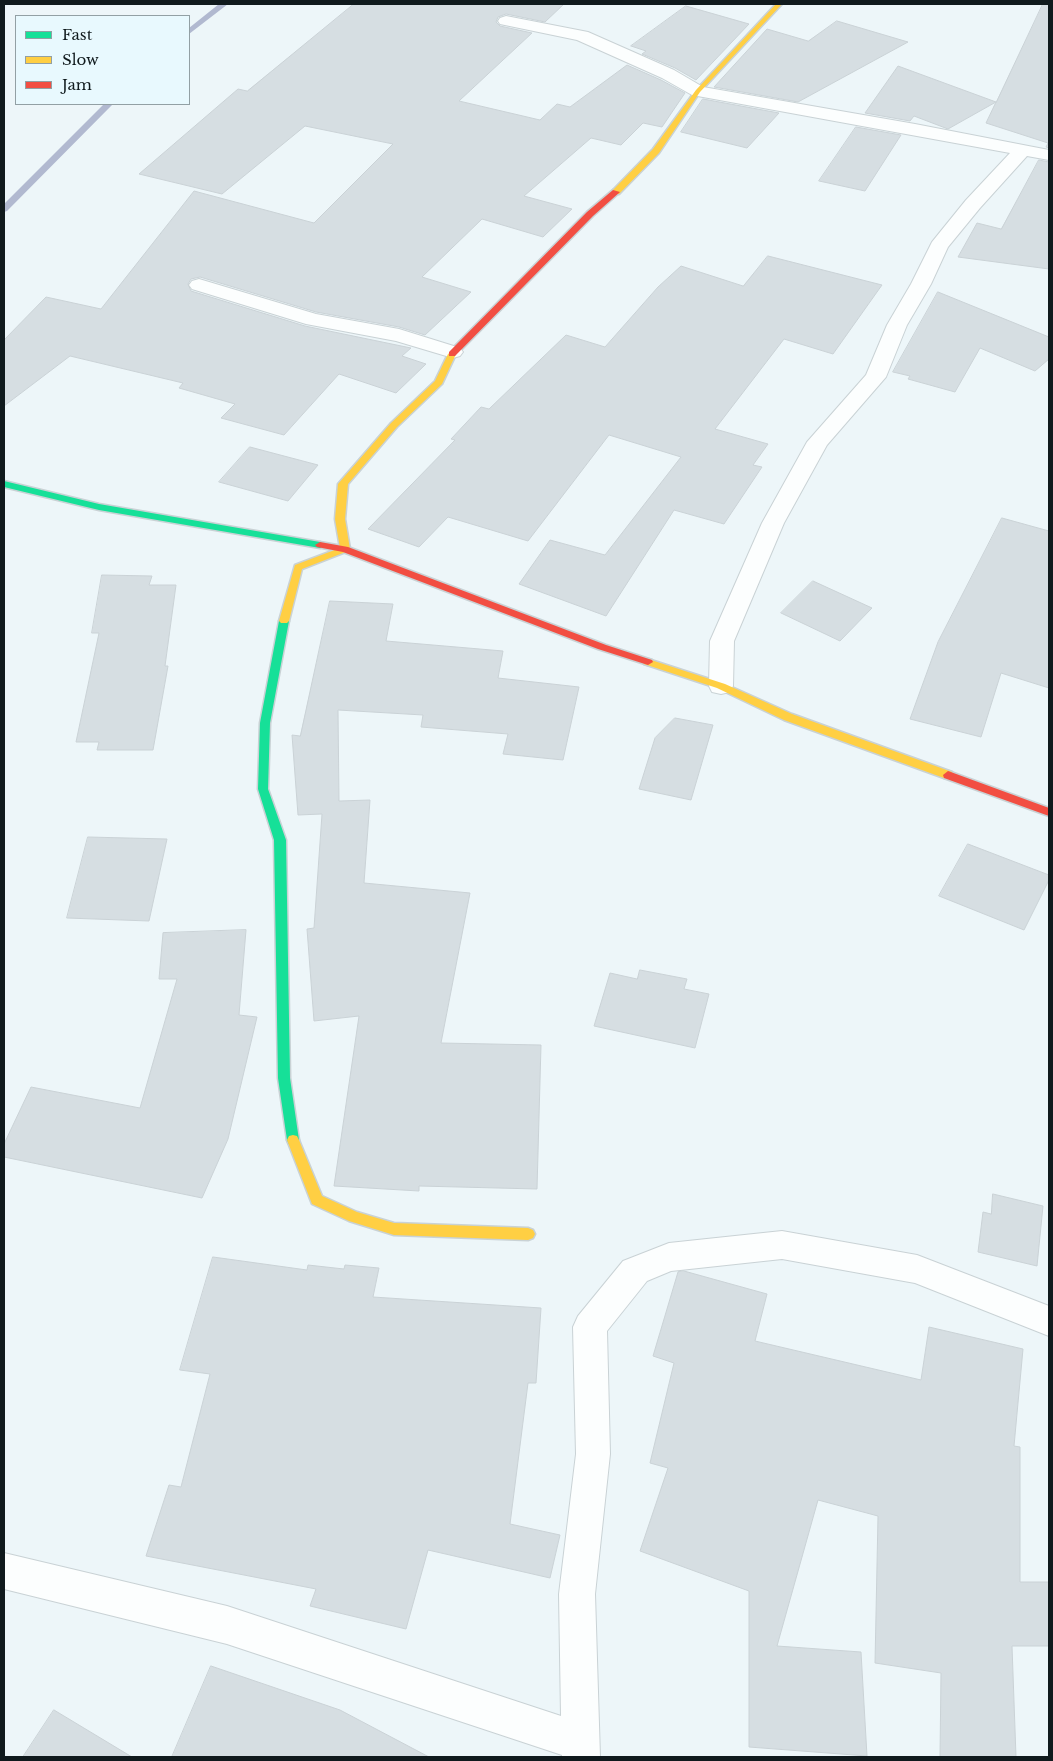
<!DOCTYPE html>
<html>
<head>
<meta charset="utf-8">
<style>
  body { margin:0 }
  #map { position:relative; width:1053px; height:1761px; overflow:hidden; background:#edf6f9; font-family:"Libre Baskerville",serif }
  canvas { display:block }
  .frame { position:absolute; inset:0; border:5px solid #101a1d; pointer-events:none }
  .legend { position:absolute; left:15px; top:15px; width:175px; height:90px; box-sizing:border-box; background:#e8f9fe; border:1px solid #92a0a4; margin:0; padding:6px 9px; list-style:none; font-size:15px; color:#101a1d }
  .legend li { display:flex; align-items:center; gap:10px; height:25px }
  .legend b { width:25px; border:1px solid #92a0a4 }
</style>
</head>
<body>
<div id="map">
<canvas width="1053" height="1761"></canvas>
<div class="frame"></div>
<ul class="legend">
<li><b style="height:6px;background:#16e098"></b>Fast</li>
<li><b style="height:6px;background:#ffcf43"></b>Slow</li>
<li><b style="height:6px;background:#f24e42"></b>Jam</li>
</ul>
</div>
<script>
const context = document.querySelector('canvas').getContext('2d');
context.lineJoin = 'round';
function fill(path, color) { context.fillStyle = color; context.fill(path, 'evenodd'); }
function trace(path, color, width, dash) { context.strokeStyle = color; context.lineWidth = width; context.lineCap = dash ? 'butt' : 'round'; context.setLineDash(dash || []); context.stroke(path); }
fill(new Path2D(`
  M219,4H228L189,34V28Z
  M104,104H113L7,211L4,212V204Z`), '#b1b9d0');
const building = new Path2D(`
  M354,4H564L545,22L506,14L498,17L496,22L500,26L532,33L459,101L540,120L557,104L570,107L627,65L661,80L685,93L662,127L643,123L621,145L591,138L524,196L572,209L543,237L482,219L422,277L471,292L425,335L399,327L316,312L200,277L191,279L188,284L191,291L305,326L411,348L402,356L426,364L396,393L339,374L284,435L221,418L235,404L179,388L183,383L70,356L4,406V340L46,297L101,309L194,191L314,223L393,144L305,126L222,194L139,174L238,89L247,91Z
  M1043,4H1049V148L1046,147L1048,143L986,123L996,102L948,129L914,116L910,121L865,113L898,66L996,102Z
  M686,6L749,24L696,80L675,68L642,54L646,51L631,46Z
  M837,21L908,42L798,102L714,87L767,29L808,41Z
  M703,99L779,113L747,148L681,132Z
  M856,127L901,135L865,191L819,181Z
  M1039,160L1049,162V269L958,257L977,223L1001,229Z
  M768,256L882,285L833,354L784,339L715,429L768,444L753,465L762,467L724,524L674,510L606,616L519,584L550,540L605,555L681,457L609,435L528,541L448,517L419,547L368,529L455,440L451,439L481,407L489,409L566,335L605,347L658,287L681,266L743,286Z
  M938,292L1049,337V359L1035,371L980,348L955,392L908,379L910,376L893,372Z
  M250,447L318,465L288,501L219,482Z
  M1002,518L1049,531V688L1001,673L981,737L910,719L938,642Z
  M102,575L152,576L149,585H176L165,666H168L153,750H97L99,742H76L99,633H92Z
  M813,581L872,608L840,641L781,613Z
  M330,601L393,604L386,641L503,651L498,678L579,687L563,760L503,754L508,734L421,727L423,715L338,710L339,801L370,800L364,883L470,893L441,1043L541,1045L537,1189L419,1186V1191L334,1186L359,1016L314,1021L307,929L314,928L322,814L298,815L292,735L300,736Z
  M675,718L713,725L691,800L639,789L655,738Z
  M88,837L167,839L149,921L67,918Z
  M968,844L1049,875V880L1024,930L939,896Z
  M246,930L239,1015L257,1017L228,1139L202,1198L4,1157V1144L31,1087L140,1108L177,979H159L163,933Z
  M640,970L687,979L684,989L709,994L695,1048L594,1026L610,973L637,979Z
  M993,1194L1043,1206L1037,1266L978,1252L983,1212L991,1214Z
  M213,1257L307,1270L308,1265L344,1269L345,1265L379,1268L373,1297L541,1308L536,1383H528L510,1524L560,1535L550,1578L428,1550L406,1629L310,1606L316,1589L146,1556L169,1485L181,1487L210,1374L180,1370Z
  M684,1271L767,1294L755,1341L921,1380L929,1327L1023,1349L1014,1446L1020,1447V1582H1049V1646H1012L1016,1757H940L941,1673L875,1663L878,1516L818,1500L777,1646L861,1652L867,1756L749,1747V1591L640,1551L668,1468L650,1463L674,1363L653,1356L678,1272Z
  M211,1666L340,1710L429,1757H172Z
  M54,1710L132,1757H23Z`);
fill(building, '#d6dee2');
trace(building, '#cad2d6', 1);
const street = new Path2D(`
  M506,16L588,32L674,70L703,87L915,124L1049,150V160L1027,156L980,208L948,247L931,284L907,325L886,377L827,445L784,523L734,641L733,686L730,692L721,694L712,692L709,686L710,641L762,523L807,442L866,375L887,325L911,284L932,242L966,200L1010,153L692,95L662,78L577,40L500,24L498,21L500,18Z
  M199,279L316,314L399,329L460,348L463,352L460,356L453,358L396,341L306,324L192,289L189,285L192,281Z
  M782,1231L917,1255L1049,1306V1336L915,1283L782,1259L671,1271L647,1281L607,1331L610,1454L595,1594L600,1757H562V1755L227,1644L4,1589V1553L227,1606L561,1716L559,1594L576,1454L573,1327L578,1316L623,1261L669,1243Z`);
const fast = new Path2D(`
  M4,481L99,504L320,542L325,545L320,548L99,510L4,487Z
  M284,618L289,621L270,723L268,789L286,840L290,1078L299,1140L297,1144L293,1145L289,1144L287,1140L278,1078L274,840L258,789L260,723L279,621Z`);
const slow = new Path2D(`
  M776,4H782L700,92L659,153L619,194H613V190L653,149L696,90Z
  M452,351L456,354L442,384L397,427L348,484L345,519L350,549L348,551L302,569L289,621L287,623H281L279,621L295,565L340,548L335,519L338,484L391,423L435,381L448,354Z
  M648,659L725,684L792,714L952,772L953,775L952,778H944L784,720L717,688L644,664L643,662Z
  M293,1135L297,1136L299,1140L322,1196L357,1212L394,1223L528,1228L533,1230L535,1234L533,1238L528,1240L394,1235L349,1221L312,1204L287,1140L289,1136Z`);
const jam = new Path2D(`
  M613,190L620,192L593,216L455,356H449V352L587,212Z
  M320,542L348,547L606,645L652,660L653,662L648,665L598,649L343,552L317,547L315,545Z
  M948,771L1049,808V816L944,778L943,775Z`);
trace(street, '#c9d2d5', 2);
trace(fast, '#c9d2d5', 3);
trace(slow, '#c9d2d5', 3);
trace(jam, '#c9d2d5', 3);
fill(street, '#fcfefe');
fill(fast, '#16e098');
fill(slow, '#ffcf43');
fill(jam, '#f24e42');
</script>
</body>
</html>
